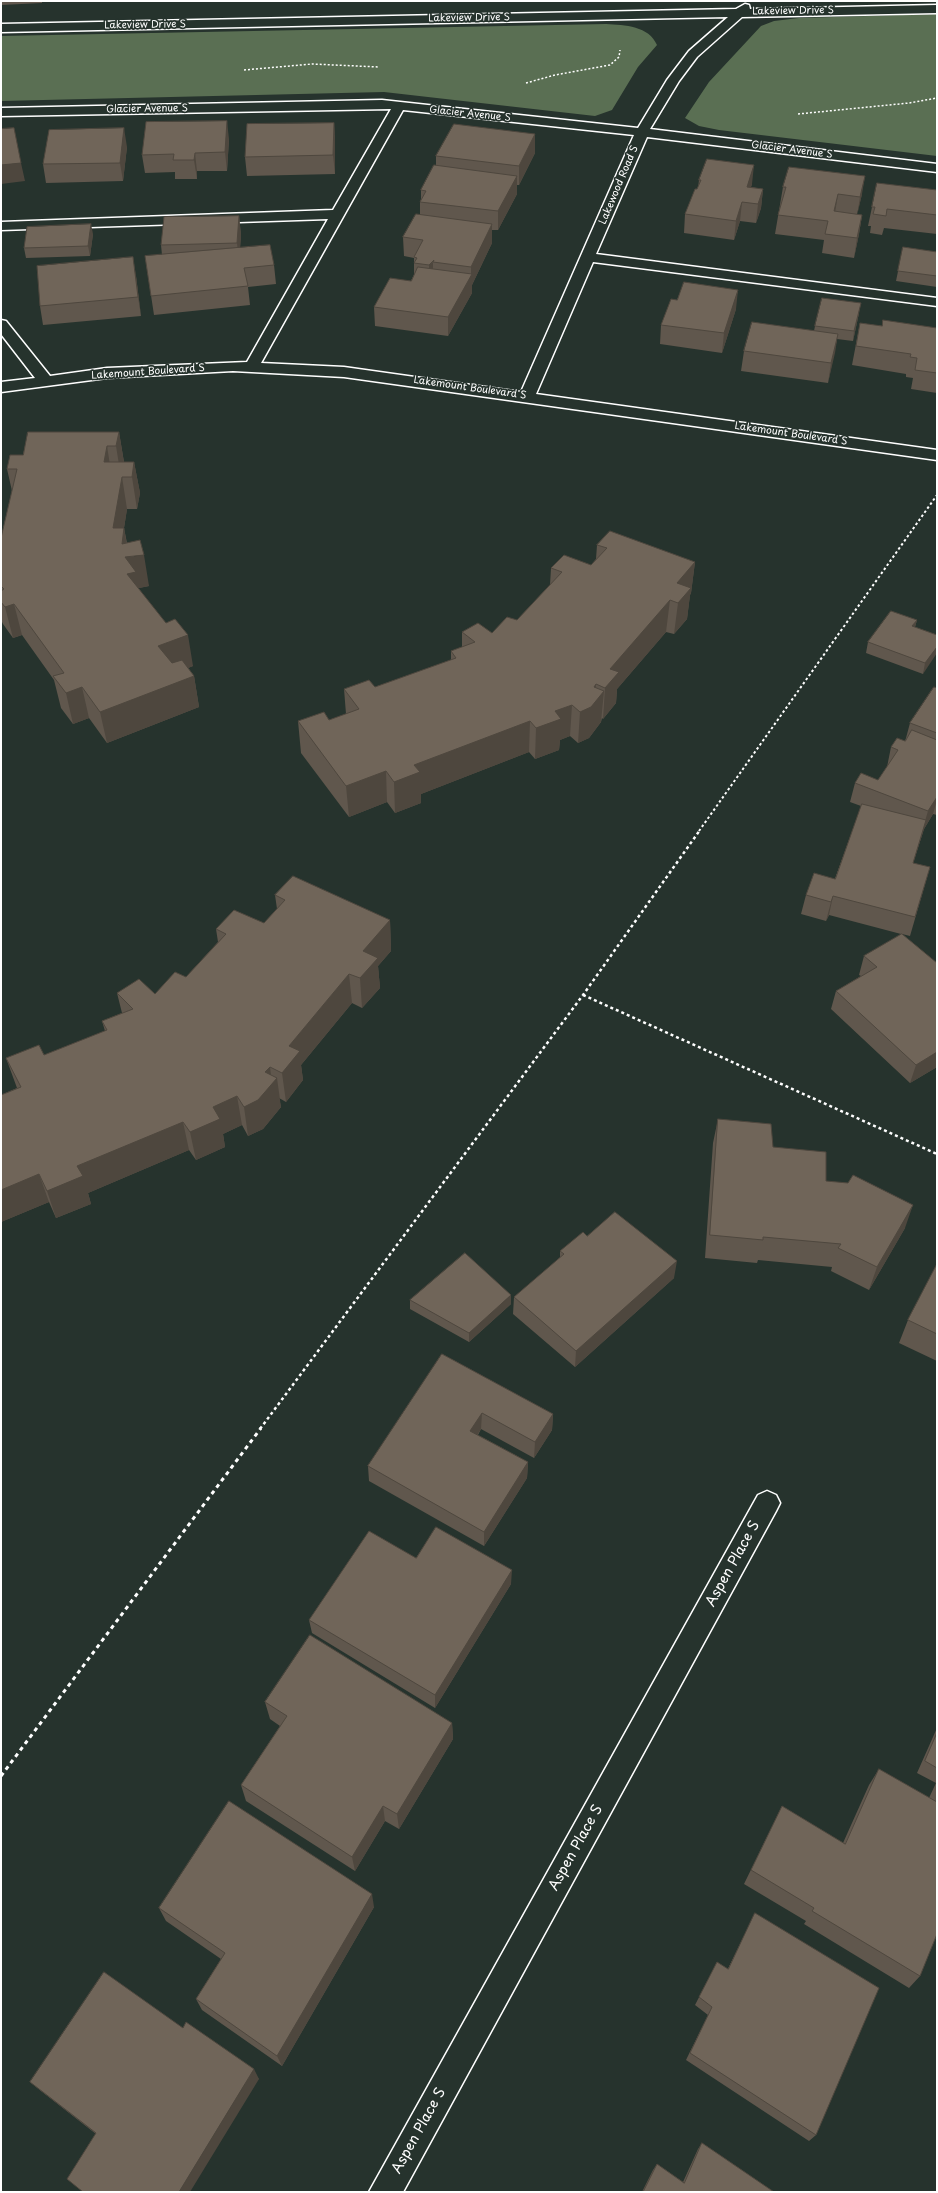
<!DOCTYPE html>
<html>
<head>
<meta charset="utf-8">
<style>
  body { margin:0 }
  #map { position:relative; width:938px; height:2193px; overflow:hidden; background:#26332d; font-family:"Playpen Sans",sans-serif }
  canvas { display:block }
  .frame { position:absolute; inset:0; border:2px solid #fff; pointer-events:none }
</style>
</head>
<body>
<div id="map">
<canvas width="938" height="2193"></canvas>
<div class="frame"></div>
</div>
<script>
const context = document.querySelector('canvas').getContext('2d');
context.lineJoin = 'round';
function fill(path, color) { context.fillStyle = color; context.fill(path, 'evenodd'); }
function trace(path, color, width, dash) { context.strokeStyle = color; context.lineWidth = width; context.lineCap = dash ? 'butt' : 'round'; context.setLineDash(dash || []); context.stroke(path); }
function drawText(font, color, halo, rows, align = 'center') {
  context.font = font + ' "Playpen Sans",sans-serif'; context.lineWidth = 3.5; context.setLineDash([]); context.textBaseline = 'middle'; context.strokeStyle = halo; context.fillStyle = color; for (const [text, x, y, turn = 0] of rows) {
    context.save(); context.translate(x, y); context.rotate((+turn || 0) * Math.PI / 180); context.textAlign = isNaN(turn) ? turn : align; if (halo) context.strokeText(text, 0, 0); context.fillText(text, 0, 0); context.restore();
  }
}
fill(new Path2D(`
  M937,14V156L719,130L699,126L685,118L709,82L761,26L774,21L799,18Z
  M606,24C625,25 649,26 657,45L638,67L612,110L595,116L384,92L1,101V36Z`), '#5a6f53');
const minor = new Path2D(`
  M745,4L749,5L750,9L937,5V13L742,17L697,57L679,81L650,129L937,164V172L647,137L596,254L937,298V306L593,262L536,394L937,450V460L344,377L233,371L107,378L1,392V382L35,378L1,334V320L6,321L50,376L107,368L247,362L328,219L1,230V222L333,210L391,109L1,116V108L382,100L638,128L667,80L689,51L728,17L1,32V24L736,9ZM403,110L634,135L521,392L344,367L261,363Z
  M767,1491L776,1495L780,1503L776,1511L403,2192H369L758,1495Z`);
trace(minor, '#fff', 3);
trace(new Path2D(`
  M244,70L312,64L379,67
  M526,83L555,75L610,65L619,57L620,50
  M798,114L909,103L937,98`), '#fff', 1.5, [2, 2]);
trace(new Path2D(`
  M699,831L937,495`), '#fff', 2, [2.5, 2.5]);
trace(new Path2D(`
  M583,995L937,1154
  M260,1429L583,995L700,830`), '#fff', 2.5, [3, 3]);
trace(new Path2D(`
  M1,1776L261,1428`), '#fff', 3, [4, 4]);
fill(minor, '#26332d');
fill(new Path2D(`
  M1,1H42V3L1,5Z
  M50,1H79L50,2Z
  M123,1H165L123,2Z
  M334,123L335,141V174L247,176L245,157Z
  M535,134V153L519,185H517V194L498,230H492V243L472,285V293L448,336L375,326L374,307L411,281L414,275V258L404,256L403,237L420,214V202L421,199V190L436,166V156Z
  M229,139L227,171H197V179H175V172L145,173L142,155Z
  M127,147L123,181L46,183L43,164Z
  M699,180L752,184L751,187L763,189L761,208L756,223L740,221L734,240L684,233L685,214L698,188Z
  M783,187L862,194L857,214L862,215L859,234L854,258L822,253L824,240L775,234Z
  M937,190V234L884,228L882,235L870,233L871,226H868L872,207Z
  M239,216L241,235L240,248L274,265L276,284L248,287L250,305L154,315L145,256L162,255L161,245Z
  M93,234L90,256L26,258L24,248Z
  M903,247L937,252V287L896,281Z
  M136,276L141,316L43,325L40,306Z
  M677,300L736,309L722,353L660,344L661,325Z
  M859,313L853,341L837,339L828,383L741,371L744,351L814,331L815,326Z
  M860,323L882,326L937,328V393L911,389L913,378L906,377V374L852,365Z
  M119,432L124,462H134L140,493L137,509H127L124,528L127,543L149,586L139,588V589L193,666L188,668L194,676L199,707L107,743L89,718L73,724L61,708L54,680L22,635L13,638L3,624L1,620V538L12,491L7,469L23,455Z
  M597,545L695,562L691,593L690,595L687,619L674,634L666,632L617,689L616,703L603,719L602,718L601,722L589,738L578,743L570,736L560,740L559,750L535,759L529,752L421,794V803L395,813L387,802L349,817L301,753L298,721L329,720L346,714L344,689L375,687L451,660V651L462,647V632L492,633L517,620L550,585L551,568L591,565L596,559Z
  M917,620L915,627L937,635L923,674L866,653L868,642Z
  M937,688V815L933,814L924,829L913,863L930,867L910,936L902,934L937,963V1067L910,1083L831,1009L836,991L861,976L859,975L864,956L901,934L829,915L826,921L801,914L806,895L835,879L861,806L850,802L855,783L878,780L887,767L891,747L905,741L906,738L910,723Z
  M275,895L390,920L391,951L378,966L380,988L362,1008L352,1003L301,1065L303,1080L286,1102L279,1098L281,1107L263,1129L248,1136L242,1125L223,1134L225,1147L196,1160L189,1150L88,1193L91,1204L56,1218L49,1202L1,1222V1095L17,1088L6,1058L44,1055L105,1031L102,1021L122,1013L117,993L155,994L186,977L218,942L216,929L264,923L277,909Z
  M718,1119L773,1147L826,1181L905,1228L869,1290L831,1271L832,1267L758,1260L757,1263L705,1258L713,1143Z
  M587,1236L674,1278L575,1367L513,1314L514,1297L560,1258V1251Z
  M937,1264V1361L899,1343L908,1320Z
  M410,1300L511,1304L469,1342L410,1309Z
  M442,1354L553,1414L552,1430L534,1458L481,1429L478,1435L528,1462L527,1478L484,1546L369,1481L368,1466Z
  M511,1584L435,1708L312,1633L309,1620Z
  M265,1702L452,1723L453,1739L399,1829L385,1821L355,1871L246,1801L241,1785L280,1726L270,1719Z
  M937,1728V1934L920,1976L909,1988L804,1924L806,1921L744,1884L782,1806L843,1843L869,1785L879,1769L929,1798L936,1783L917,1773Z
  M374,1907L282,2066L202,2010L196,1999L221,1959L166,1921L159,1908Z
  M755,1913L816,2135L809,2141L686,2060L708,2015L695,2005L717,1962L728,1969Z
  M183,2028L259,2079L96,2134L41,2091L30,2082Z
  M702,2143L774,2192H642L653,2170L657,2164L683,2182L698,2149Z`), '#60574d');
fill(new Path2D(`
  M227,121L229,139L227,171L225,152Z
  M334,123L335,141V174L333,155Z
  M124,128L127,147L123,181L120,163Z
  M535,134V153L519,185V166Z
  M195,153L197,171V179L194,160Z
  M21,163L25,181L1,184V165Z
  M754,165L752,184L745,203L747,187Z
  M517,176V194L498,230V211Z
  M865,176L862,194L857,216L860,197Z
  M763,189L761,208L756,223L758,204Z
  M838,194L835,213L834,211Z
  M742,202L740,221L734,240L736,221Z
  M862,215L859,234L854,258L857,238Z
  M239,216L241,235L239,262L237,243Z
  M91,224L93,234L90,256L88,246Z
  M492,224V243L472,285V293L448,336V317L471,275V267Z
  M133,257L136,276L141,316L138,297Z
  M433,262V280L429,284V265Z
  M738,290L736,309L722,353L724,333Z
  M861,303L859,313L853,341L854,331Z
  M838,334L835,353L828,383L831,363Z
  M119,432L124,463L121,477L116,446Z
  M107,446L112,478L104,462Z
  M134,462L140,493L137,509L132,477Z
  M122,477L127,509L119,559L113,528Z
  M124,528L129,557L144,555L149,586L139,588L142,603L133,606L122,544Z
  M695,562L691,593L690,595L687,619L674,634L678,603L677,583Z
  M1,586L7,606L14,604L22,635L13,638L5,607L1,602Z
  M670,600L666,632L617,689L616,703L603,719L605,688L610,669Z
  M917,620L914,630L912,626Z
  M188,635L193,666L164,678L158,646Z
  M937,647V653L923,674L925,663Z
  M194,676L199,707L107,743L100,712Z
  M596,684L595,701L604,691L601,722L589,738L578,743L580,712L594,687Z
  M82,687L89,718L73,724L66,693Z
  M572,705L570,736L560,740L559,750L535,759L536,728L555,711Z
  M530,721L529,752L421,794V803L395,813L394,782L414,765Z
  M386,771L387,802L349,817L346,786Z
  M937,797V800L933,814L924,829L907,882L928,811Z
  M833,896L829,915L826,921L831,902Z
  M390,920L391,951L378,966L380,988L362,1008L360,978L363,951Z
  M349,974L352,1003L301,1065L303,1080L286,1102L282,1073L289,1046Z
  M937,1052V1067L910,1083L916,1065Z
  M270,1067L272,1083L277,1078L281,1107L263,1129L248,1136L244,1107L265,1072Z
  M237,1096L242,1125L223,1134L225,1147L196,1160L190,1132L213,1107Z
  M183,1122L189,1150L88,1193L91,1204L56,1218L47,1191L77,1166Z
  M39,1174L49,1202L1,1222V1190Z
  M913,1205L905,1228L869,1290L877,1267Z
  M677,1261L674,1278L575,1367L576,1351Z
  M511,1295V1304L469,1342V1333Z
  M482,1413L481,1429L470,1446V1431Z
  M553,1414L552,1430L534,1458L535,1442Z
  M528,1462L527,1478L484,1546V1532Z
  M512,1570L511,1584L435,1708V1695Z
  M452,1723L453,1739L399,1829L397,1814Z
  M383,1806L385,1821L355,1871L352,1857Z
  M372,1894L374,1907L282,2066L277,2056Z
  M254,2069L259,2079L190,2192H179Z`), '#4e473e');
const building = new Path2D(`
  M227,121L225,152L195,153L194,160H173L174,154L142,155L146,122Z
  M334,123L333,155L245,157L247,124Z
  M454,124L535,134L519,166L436,156Z
  M14,128L21,163L1,165V129Z
  M124,128L120,163L43,164L49,130Z
  M707,159L754,165L747,187L763,189L758,204L742,202L736,221L685,214L695,189H697L701,180H699Z
  M434,165L517,176L498,211L420,202L426,191L421,190Z
  M789,167L865,176L860,197L838,194L834,211L862,215L857,238L825,234L828,221L778,215L786,187H783Z
  M877,183L937,190V215L887,209L886,216L873,214L875,207H872Z
  M416,214L492,224L471,267L433,262L434,260L429,265L414,263L417,258L414,257L423,240L403,237Z
  M239,216L237,243L161,245L164,217Z
  M91,224L88,246L24,248L27,227Z
  M270,245L274,265L244,268L248,286L151,296L145,256Z
  M903,247L937,252V276L898,271Z
  M133,257L138,297L40,306L37,266Z
  M418,267L472,274L448,317L374,307L390,278L411,281Z
  M684,282L738,290L724,333L661,325L671,299L677,300Z
  M822,298L861,303L854,331L815,326Z
  M883,320L937,328V373L915,370L917,358L910,357L911,354L856,346L860,323L882,326Z
  M752,322L838,334L831,363L744,351Z
  M28,432H119L116,446H107L104,462H134L132,477H122L113,528H124L122,544L140,540L144,555L125,557L136,572L127,574L166,623L175,619L188,635L158,646L172,663L182,660L194,676L100,712L82,687L66,693L53,676L64,673L14,604L5,607L1,602V591L4,589L1,586V538L17,469H7L10,455H23Z
  M610,531L695,562L677,583L691,588L678,603L670,600L610,669L619,672L605,688L596,684L594,687L604,691L591,707L580,712L572,705L555,711L561,719L536,728L530,721L414,765L420,772L394,782L386,771L346,786L298,721L324,712L329,720L359,709L344,689L369,680L375,687L456,658L451,651L475,642L462,632L478,623L492,633L507,617L517,620L562,572L551,568L564,555L591,565L607,548L597,545Z
  M891,611L917,620L912,626L937,635V647L925,663L868,642Z
  M934,687L937,688V733L910,723Z
  M912,730L937,740V797L928,811L855,783L861,773L878,780L898,750L891,747L897,738L905,741Z
  M862,804L926,820L913,863L930,867L915,917L833,896L831,902L806,895L814,873L835,879Z
  M293,876L390,920L363,951L378,958L360,978L349,974L289,1046L300,1051L282,1073L270,1067L265,1072L277,1078L258,1100L244,1107L237,1096L213,1107L220,1119L190,1132L183,1122L77,1166L83,1176L47,1191L39,1174L1,1190V1095L21,1087L6,1058L39,1045L44,1055L107,1030L102,1021L133,1009L117,993L139,979L155,994L175,972L186,977L226,934L216,929L234,910L264,923L285,900L275,895Z
  M902,934L937,963V1052L916,1065L836,991L877,967L864,956Z
  M718,1119L771,1124L773,1147L826,1152V1181L848,1183L853,1175L913,1205L877,1267L838,1248L841,1244L763,1237V1240L710,1235Z
  M615,1212L677,1261L576,1351L514,1297L564,1254L560,1251L583,1232L587,1236Z
  M465,1253L511,1295L469,1333L410,1300Z
  M937,1264V1334L908,1320Z
  M442,1354L553,1414L535,1442L482,1413L470,1431L528,1462L484,1532L368,1466Z
  M436,1527L512,1570L435,1695L309,1620L369,1531L416,1558Z
  M310,1635L452,1723L397,1814L383,1806L352,1857L241,1785L287,1716L265,1702Z
  M937,1733V1768L925,1761Z
  M879,1769L937,1802V1934L920,1976L812,1911L814,1908L751,1870L782,1806L845,1844Z
  M229,1801L372,1894L277,2056L196,1999L225,1953L159,1908Z
  M755,1913L879,1988L816,2135L690,2053L712,2007L699,1997L717,1962L728,1969Z
  M104,1972L183,2028L186,2022L254,2069L179,2192H83L67,2179L96,2133L30,2082Z
  M702,2143L774,2192H643L657,2164L684,2183Z`);
fill(building, '#706559');
trace(building, '#4e473e', 1);
drawText('10px', '#fff', '#26332d', [
  ["Lakeview Drive S",793,11,-1],
  ["Lakeview Drive S",469,18,-1],
  ["Lakeview Drive S",145,25,-1],
  ["Glacier Avenue S",147,109,-1],
  ["Glacier Avenue S",470,114,6],
  ["Glacier Avenue S",792,150,7],
  ["Lakewood Road S",619,185,-67],
  ["Lakemount Boulevard S",148,372,-4],
  ["Lakemount Boulevard S",470,388,8],
  ["Lakemount Boulevard S",791,434,8]
]);
drawText('14px', '#fff', '#26332d', [
  ["Aspen Place S",733,1564,-61],
  ["Aspen Place S",576,1848,-61],
  ["Aspen Place S",419,2131,-61]
]);
</script>
</body>
</html>
